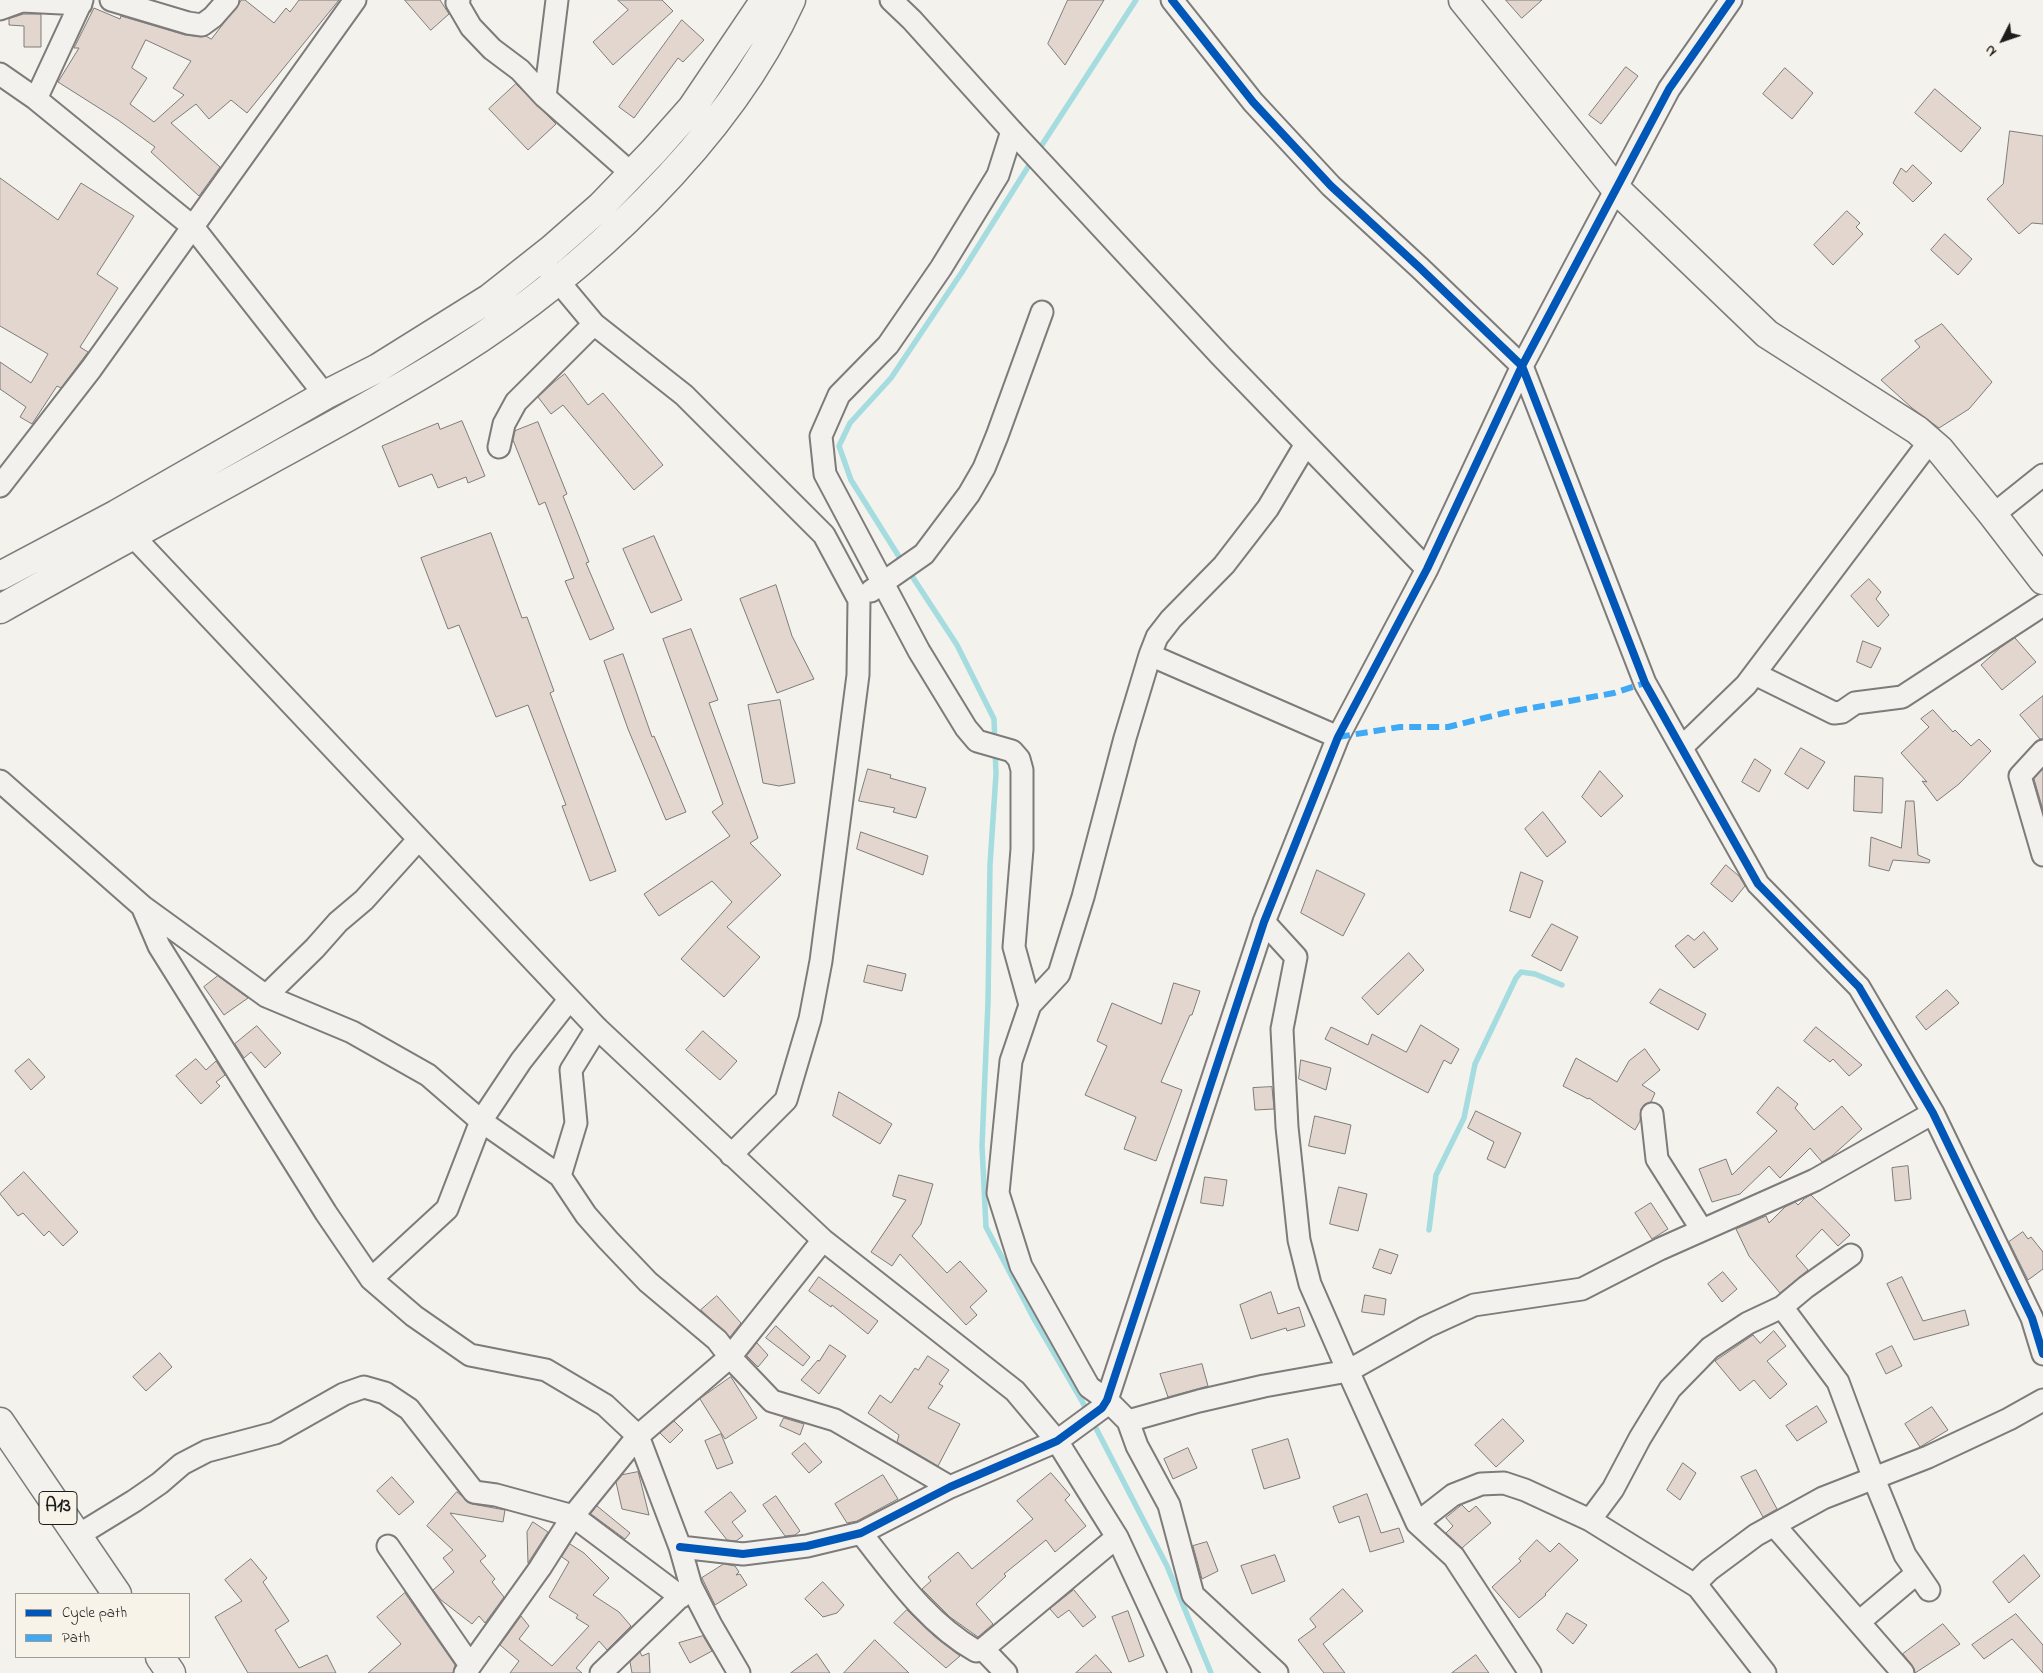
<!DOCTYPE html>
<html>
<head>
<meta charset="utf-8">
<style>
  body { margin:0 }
  #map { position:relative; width:2043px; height:1673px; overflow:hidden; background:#f4f2ec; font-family:"Indie Flower",sans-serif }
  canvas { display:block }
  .legend { position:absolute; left:15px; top:1593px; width:175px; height:65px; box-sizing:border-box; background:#f7f3e8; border:1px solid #9f9d96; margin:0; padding:6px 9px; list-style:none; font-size:15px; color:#1c1c1c }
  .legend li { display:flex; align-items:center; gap:10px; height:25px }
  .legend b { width:25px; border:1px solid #9f9d96 }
  .north { position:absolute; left:1978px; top:15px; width:50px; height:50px; -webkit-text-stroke:4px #f7f3e8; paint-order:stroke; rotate:229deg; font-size:14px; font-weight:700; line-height:20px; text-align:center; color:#1c1c1c }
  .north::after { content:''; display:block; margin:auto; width:18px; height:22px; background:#1c1c1c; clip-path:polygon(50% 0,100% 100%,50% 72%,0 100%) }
</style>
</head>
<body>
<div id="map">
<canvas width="2043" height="1673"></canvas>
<ul class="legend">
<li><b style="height:6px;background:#0057b8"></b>Cycle path</li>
<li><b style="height:6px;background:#3fa9f5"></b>Path</li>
</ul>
<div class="north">N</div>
</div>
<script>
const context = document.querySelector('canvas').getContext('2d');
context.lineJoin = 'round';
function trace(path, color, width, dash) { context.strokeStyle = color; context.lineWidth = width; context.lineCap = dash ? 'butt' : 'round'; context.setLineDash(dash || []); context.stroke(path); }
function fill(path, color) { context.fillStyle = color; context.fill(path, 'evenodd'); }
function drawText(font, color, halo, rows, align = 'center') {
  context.font = font + ' "Indie Flower",sans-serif'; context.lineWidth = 4; context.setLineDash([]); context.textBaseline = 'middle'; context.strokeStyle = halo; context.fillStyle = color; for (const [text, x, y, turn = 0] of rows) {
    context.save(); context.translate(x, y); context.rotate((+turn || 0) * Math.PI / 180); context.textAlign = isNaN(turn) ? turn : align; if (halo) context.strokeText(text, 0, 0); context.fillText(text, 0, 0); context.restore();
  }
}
trace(new Path2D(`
  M1038,151L1136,0
  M903,563L851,480L839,446L850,423L891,378L962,272L1033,159
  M908,570L957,645L994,719L996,774L990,865L988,1002L982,1146L986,1227L1033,1317L1082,1401L1167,1566L1211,1673
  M1429,1230L1436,1175L1464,1118L1475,1064L1516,978L1521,972L1535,974L1562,985`), '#a4dce0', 5.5);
const building = new Path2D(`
  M242,0H245L274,23L286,8L290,12L299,0H339L247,113L231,100L209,119L196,104L171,123L220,167L199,196L151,152L155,147L118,120L58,82L79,48H74L94,8L120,19L121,16L185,35L200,37L206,36L211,39ZM146,40L191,61L173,88L184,95L154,122L130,104L147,78L132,68Z
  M405,0H440L449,14L431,30Z
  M618,0H662L673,11L613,65L593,42L628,10Z
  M1068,0H1104L1065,65L1048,44Z
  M1506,0H1542L1522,18Z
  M24,14H41V47H24V26L9,25V19Z
  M682,20L704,40L683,62L678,58L634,118L619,107Z
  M1626,67L1638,76L1601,124L1589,115Z
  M1785,68L1813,93L1792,119L1763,94Z
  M516,84L556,124L528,150L489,109Z
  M1935,89L1981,128L1961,152L1915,113Z
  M2010,131L2043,136V224L2032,223L2019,234L1987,199L2003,184Z
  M1913,165L1932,183L1913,202L1893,183L1901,168L1906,172Z
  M0,178L58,220L81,183L134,216L97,274L118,288L80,347L88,352L61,388L57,386L32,424L20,417L26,407L0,389V362L31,383L48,354L0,326Z
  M1847,211L1860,223L1856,227L1863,234L1833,265L1814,245Z
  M1945,234L1972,259L1958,275L1931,250Z
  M1942,324L1992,382L1969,409L1939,428L1912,408L1881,380L1920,347L1915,341Z
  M565,374L588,405L603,393L663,465L634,490L563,405L551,414L538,397L553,383Z
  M462,421L485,476L468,483L466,477L438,488L432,474L399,487L382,446L438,423L440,429Z
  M538,422L567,494L563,496L589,562L586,563L614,629L590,640L565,581L574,578L545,502L539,505L513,440L515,431Z
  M491,533L522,618L527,617L554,691L550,693L616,871L590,881L562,806L566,805L528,705L496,717L459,625L448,629L421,558Z
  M654,536L682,600L651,613L623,549Z
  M1869,579L1881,592L1876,599L1889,615L1878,627L1851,596Z
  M776,585L792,636L814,679L777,693L740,599Z
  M691,629L718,700L709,703L758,838L750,843L781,875L727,927L760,957L724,997L681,959L732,902L712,881L659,916L644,894L730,836L712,812L723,804L663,639Z
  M2015,638L2036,662L2002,690L1981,665L2000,648Z
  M1863,641L1881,648L1871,668L1857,662Z
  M623,654L652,737L654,736L686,812L666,820L628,729L604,661Z
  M2043,696V739H2040L2020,715Z
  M780,700L795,783L779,786L763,783L748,705Z
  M1933,710L1953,732L1955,730L1971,746L1979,739L1991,751L1959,784L1937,801L1922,781L1927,782L1901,753L1929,727L1921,719Z
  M1801,748L1825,762L1808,789L1785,774Z
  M1755,759L1771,770L1759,792L1742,782Z
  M868,769L891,775L890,778L926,788L916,818L893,812L895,808L859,801Z
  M2043,769V810L2034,779Z
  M1600,771L1623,796L1601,817L1582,797Z
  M1855,776L1883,778L1882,813L1854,811Z
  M1906,801H1914L1918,855L1930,860L1929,863L1893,860L1889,871L1869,866L1871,837L1901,848Z
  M1543,812L1566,842L1547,857L1525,829Z
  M861,832L928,856L923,875L857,849Z
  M1726,865L1739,876L1745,886L1732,902L1711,884Z
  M1317,870L1365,894L1343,936L1301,913Z
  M1521,872L1543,881L1530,918L1510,911Z
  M1552,924L1578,937L1561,971L1532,956Z
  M1704,932L1718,949L1694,968L1675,946L1688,935L1694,940Z
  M1409,953L1424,970L1378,1015L1362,998Z
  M868,965L906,974L902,991L864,982Z
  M218,976L248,998L224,1015L204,987Z
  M1174,983L1200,991L1192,1015H1190L1161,1082L1182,1090L1156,1161L1124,1149L1136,1117L1085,1095L1107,1046L1097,1041L1112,1003L1161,1024Z
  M1660,989L1706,1014L1698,1030L1650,1003Z
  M1947,990L1959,1003L1926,1030L1916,1017Z
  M1421,1025L1459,1049L1451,1064L1444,1060L1428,1093L1325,1039L1331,1027L1368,1045L1372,1034L1406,1052Z
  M257,1026L281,1053L265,1068L251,1052L244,1058L235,1044Z
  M1816,1027L1842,1048L1862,1065L1849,1076L1833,1059L1830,1062L1804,1041Z
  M703,1031L737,1061L720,1080L686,1050Z
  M1645,1049L1660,1070L1642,1085L1655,1093L1651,1102L1645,1104L1641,1109L1640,1121L1635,1130L1589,1098L1588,1099L1563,1086L1576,1058L1617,1082L1629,1061Z
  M29,1059L45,1077L31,1090L15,1071Z
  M196,1059L206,1070L216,1061L225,1075L216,1082L220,1086L201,1104L176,1076Z
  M1301,1060L1331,1068L1326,1090L1299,1079Z
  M1272,1087L1274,1109L1255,1110L1253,1088Z
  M1778,1087L1798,1104L1795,1108L1814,1130L1842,1106L1862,1129L1832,1156L1822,1162L1810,1148L1780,1178L1769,1166L1740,1194L1712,1202L1699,1169L1726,1159L1732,1175L1777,1131L1757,1113Z
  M839,1092L892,1124L880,1144L833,1116Z
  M1476,1111L1521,1133L1505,1168L1487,1159L1494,1142L1468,1128Z
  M1315,1116L1351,1125L1345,1154L1309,1146Z
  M1908,1166L1911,1199L1895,1201L1892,1168Z
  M24,1172L78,1232L63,1246L49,1231L44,1236L23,1213L18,1216L0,1194Z
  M899,1175L933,1184L921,1224L912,1236L947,1273L960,1261L987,1291L970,1307L977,1315L966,1325L900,1254L892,1266L871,1252L906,1200L893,1196Z
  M1205,1177L1227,1180L1223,1206L1201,1203Z
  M1339,1187L1367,1194L1358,1231L1330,1224Z
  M1811,1195L1850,1235L1838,1246L1822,1229L1796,1256L1808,1270L1780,1293L1749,1256L1736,1229L1766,1216L1769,1223L1785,1207L1795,1202L1798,1205L1804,1199Z
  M1651,1203L1668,1229L1652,1239L1635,1213Z
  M2023,1232L2028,1239L2031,1237L2043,1252V1269L2028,1280L2009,1242Z
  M1380,1249L1398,1255L1391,1274L1373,1268Z
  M1723,1272L1737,1289L1722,1302L1708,1284Z
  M819,1277L878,1321L868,1334L832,1305L831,1307L809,1291Z
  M1902,1277L1923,1321L1965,1310L1969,1325L1914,1340L1887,1284Z
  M1271,1292L1278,1314L1299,1307L1305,1326L1287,1331L1286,1328L1251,1339L1240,1305Z
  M1365,1295L1386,1299L1384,1315L1362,1312Z
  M717,1296L741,1323L730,1337L701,1310Z
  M776,1326L810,1357L803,1366L766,1338Z
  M1774,1331L1786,1346L1767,1361L1787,1384L1770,1399L1754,1380L1740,1391L1715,1361L1753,1335L1760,1343Z
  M757,1343L768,1355L758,1367L747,1356Z
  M830,1345L846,1356L819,1394L801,1380L818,1360L819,1361Z
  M1892,1346L1902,1366L1886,1374L1876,1354Z
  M160,1353L172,1367L146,1391L133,1377Z
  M928,1356L949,1370L939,1384L943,1386L928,1408L960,1424L938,1466L897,1442L899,1435L868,1413L880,1395L891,1403L915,1368L918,1370Z
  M1202,1364L1208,1386L1168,1397L1160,1374Z
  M731,1377L757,1418L725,1439L700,1399Z
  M1817,1406L1827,1422L1797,1441L1786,1426Z
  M1932,1407L1948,1430L1920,1447L1905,1424Z
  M784,1418L804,1424L800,1435L780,1426Z
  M1503,1419L1524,1441L1496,1467L1475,1445Z
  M674,1421L683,1430L670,1443L660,1433Z
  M721,1434L733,1463L717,1469L705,1441Z
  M1288,1439L1300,1478L1264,1489L1252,1450Z
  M805,1443L822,1462L809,1473L792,1454Z
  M1188,1448L1197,1468L1173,1479L1164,1459Z
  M1683,1463L1696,1473L1680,1500L1667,1490Z
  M1756,1470L1777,1509L1763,1517L1741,1477Z
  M638,1472L639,1475L649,1515L622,1509L616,1482L622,1475Z
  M1051,1473L1070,1495L1065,1500L1086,1526L1055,1552L1046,1540L1004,1574L1006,1576L976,1604L993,1624L978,1637L950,1617L922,1589L931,1581L928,1577L958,1552L972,1569L1033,1519L1017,1501Z
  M883,1475L898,1499L857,1521L847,1523L835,1504Z
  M392,1477L414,1502L399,1515L377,1491Z
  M457,1492L472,1504L505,1510L503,1522L450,1513L486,1556L480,1561L495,1579L492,1582L504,1597L485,1623L479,1616L472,1624L441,1600L433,1590L454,1572L443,1558L453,1550L427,1526Z
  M731,1492L746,1511L732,1522L743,1536L736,1541L727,1540L705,1512Z
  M1367,1494L1381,1533L1399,1528L1404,1542L1370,1552L1359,1516L1339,1523L1333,1507Z
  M776,1496L800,1531L795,1535L785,1536L763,1505Z
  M1462,1505L1469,1512L1476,1506L1491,1523L1462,1548L1446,1533L1453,1526L1446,1518Z
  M597,1506L630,1533L625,1539L591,1514Z
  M533,1522L548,1532L528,1563L527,1532Z
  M1537,1540L1550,1552L1559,1543L1578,1560L1545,1594L1546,1595L1519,1618L1492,1587L1521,1561L1519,1559Z
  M1207,1542L1218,1571L1202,1579L1193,1546Z
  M570,1544L584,1553L609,1578L593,1595L619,1612L631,1626L607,1650L599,1641L576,1668L582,1673H510L519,1661L500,1645L521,1616L529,1626L519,1639L552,1666L589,1626L576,1618L578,1615L549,1597L569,1562L562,1557Z
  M1275,1555L1285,1581L1252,1594L1241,1566Z
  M2024,1555L2040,1576L2009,1603L1993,1582Z
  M251,1559L267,1578L263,1582L289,1621L275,1630L299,1668L327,1655L336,1673H248L215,1617L242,1601L225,1580Z
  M724,1564L735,1566L739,1572L736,1575L740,1574L747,1585L715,1605L702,1578Z
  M823,1582L844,1605L837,1613L823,1617L805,1599Z
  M1343,1589L1363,1611L1323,1644L1345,1673H1324L1298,1640L1316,1627L1310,1619Z
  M1074,1590L1096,1617L1083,1627L1069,1610L1058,1618L1050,1609Z
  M405,1593L455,1665L453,1673H368L401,1644L377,1617Z
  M907,1610L934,1636L960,1656L946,1668L894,1623Z
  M1128,1611L1144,1656L1129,1662L1112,1617Z
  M1567,1613L1587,1625L1573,1644L1557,1630Z
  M2016,1614L2043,1645V1673L2012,1639L1984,1659L1972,1645Z
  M1943,1624L1960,1644L1915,1673L1912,1665L1903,1654Z
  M703,1636L712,1651L690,1663L679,1643Z
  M875,1640L909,1673H844Z
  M640,1652L642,1656L649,1653L650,1673H632L630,1662Z
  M817,1654L830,1673H791Z
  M1096,1655L1112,1673H1076Z
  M1476,1655L1489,1673H1452Z`);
fill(building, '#e2d6cf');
trace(building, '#7d7c7a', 1);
const minor = new Path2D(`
  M111,0L188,23L202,25L213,17L228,0
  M459,0L457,3L471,27L492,49L520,70L545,97L632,174
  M891,0L912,20L1012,131L1221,356L1427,569
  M1172,0L1253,102L1331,186L1420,268L1522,366L1645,683L1758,884L1859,987L1933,1113L2032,1318L2043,1354
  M0,9L22,1L81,4
  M0,74L36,99L193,227L325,395
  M545,97L557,0
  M36,99L82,0
  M1012,131L998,175L941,268L888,345L839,395L821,436L825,474L919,651L966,728L977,741L1012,751L1019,759L1022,770V849L1014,947L1030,1005
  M548,269L594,324L684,395L824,535L859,600L858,675L821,961L810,1019L786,1100L731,1155
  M499,447L504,424L516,402L594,324
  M0,486L91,369L355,0
  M1993,515L2043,475
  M124,523L132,535L597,1028L823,1240L1015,1391L1057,1441L1117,1537L1180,1673
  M871,591L924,554L969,494L984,468L997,436L1042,312
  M1150,655L1338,737
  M1755,674L1834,713L1842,712L1855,703L1902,697L2043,605
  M1682,747L1746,685L1930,441
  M2043,751L2020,776L2043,855
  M0,781L142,906L159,946L326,1213L371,1279L414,1316L470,1355L546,1370L605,1405L638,1436L680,1547L691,1586L711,1625L739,1673
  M142,906L266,996L352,1032L428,1075L481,1121L560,1176L586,1215L608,1240L648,1282L717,1340L730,1357L772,1401L835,1420L950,1487
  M1264,922L1296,957L1282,1029L1287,1127L1299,1240L1310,1284L1348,1371L1417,1523L1454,1557L1530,1673
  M266,996L315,948L338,922L364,900L418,840
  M1652,1114L1657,1159L1702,1230
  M560,1176L576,1123L571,1070L597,1028
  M371,1279L447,1209L481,1121L521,1061L569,1000
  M1782,1307L1838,1382L1874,1479L1905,1555L1929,1590
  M1128,1421L1199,1401L1264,1386L1348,1371L1426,1327L1474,1305L1582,1289L1660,1249L1815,1180L1933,1113
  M1590,1520L1613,1489L1640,1438L1670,1389L1710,1348L1748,1323L1782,1307L1806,1287L1851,1255
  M1417,1523L1453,1495L1481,1484L1504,1483L1525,1490L1590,1520L1698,1587L1765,1673
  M1774,1525L1903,1673
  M861,1533C895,1576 927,1623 976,1651L983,1649L1117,1537
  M77,1536L134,1501L160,1483L182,1464L207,1451L275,1433L344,1394L364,1387L385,1393L409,1409L474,1492L496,1495L573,1516L681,1597
  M388,1546L470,1665
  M680,1547L743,1554L807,1546L861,1533L950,1487L1057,1441L1102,1408L1107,1400L1264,922L1338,737L1427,569L1522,366L1616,189L1669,89L1731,0
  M1698,1587L1701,1578L1709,1570L1756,1535L1823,1498L1928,1457L2009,1419L2043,1400
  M1859,1622L1917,1573
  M983,1649L1006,1673
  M465,1673L540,1568L573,1516L638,1436L730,1357L823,1240
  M601,1673L689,1588
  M1277,1673L1193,1595L1169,1505L1137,1446L1128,1421L1107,1400L1089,1387L1021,1266L998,1193L1011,1061L1030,1005L1059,974L1083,897L1125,738L1150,655L1157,637L1171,619L1224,565L1268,508L1306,444`);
const major = new Path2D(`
  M1463,0L1616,189L1767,334L1917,430L1940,450L1993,515L2043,580
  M0,576L117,514L325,395L378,368L490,298L552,249L601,206L653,152L692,108L765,0
  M0,609C92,557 185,507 277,456C337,423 397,391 454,355C583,274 728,140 791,0`);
const highway = new Path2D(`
  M0,1422L117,1594
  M160,1657L171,1673`);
trace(minor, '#7d7c7a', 25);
trace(major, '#7d7c7a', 31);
trace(highway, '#7d7c7a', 31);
trace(minor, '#f2f1ed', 21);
trace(major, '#f2f1ed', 28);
trace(highway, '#f2f1ed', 28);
trace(new Path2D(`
  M1338,737L1400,727H1448L1504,713L1614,693L1645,683`), '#3fa9f5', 6, [12, 6]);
trace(new Path2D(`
  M1172,0L1253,102L1331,186L1420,268L1522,366L1645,683L1758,884L1859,987L1933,1113L2032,1318L2043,1354
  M680,1547L743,1554L807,1546L861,1533L950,1487L1057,1441L1102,1408L1107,1400L1264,922L1338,737L1427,569L1522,366L1616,189L1669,89L1731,0`), '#0057b8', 8);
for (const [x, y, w] of [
  [58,1508,38]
]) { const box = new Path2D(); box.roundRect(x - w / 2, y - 16.5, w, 33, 4); context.fillStyle = '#f7f3e8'; context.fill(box); trace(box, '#1c1c1c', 1); }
drawText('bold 19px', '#1c1c1c', null, [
  ["A13",58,1508]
]);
</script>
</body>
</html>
